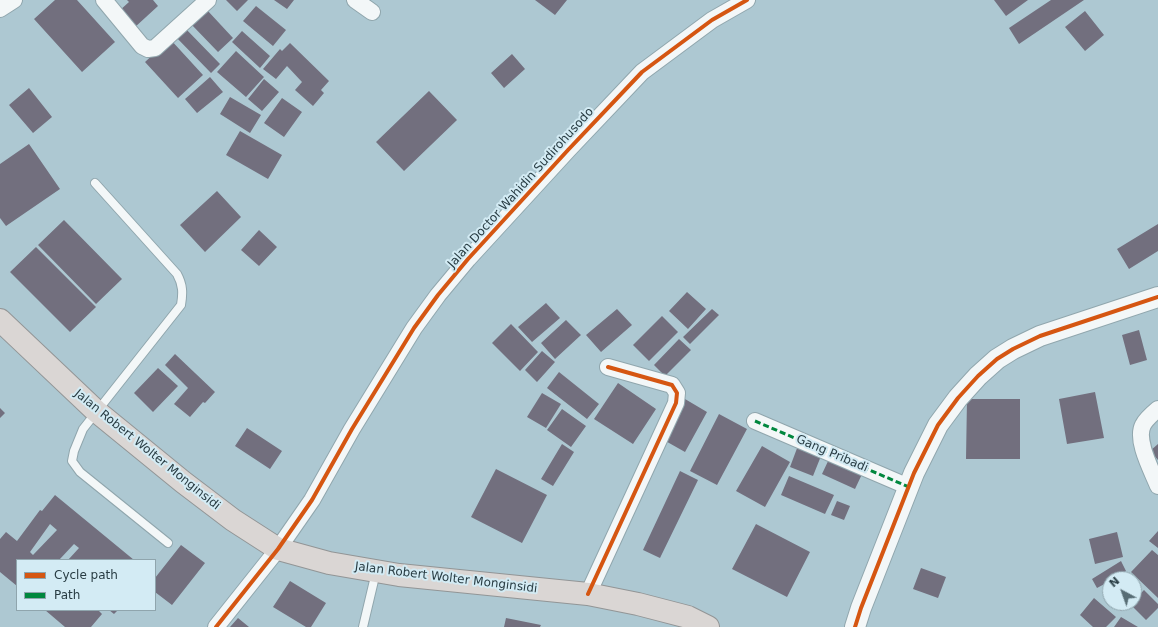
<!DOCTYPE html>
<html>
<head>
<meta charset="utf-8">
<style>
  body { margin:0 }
  #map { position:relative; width:1158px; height:627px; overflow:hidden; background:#adc8d2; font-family:"DejaVu Sans",sans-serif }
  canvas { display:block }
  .legend { position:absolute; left:16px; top:559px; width:140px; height:52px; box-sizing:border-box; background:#d3ebf4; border:1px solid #8fa5ad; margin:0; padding:5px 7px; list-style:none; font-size:12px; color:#283c43 }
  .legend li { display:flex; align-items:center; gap:8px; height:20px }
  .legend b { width:20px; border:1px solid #8fa5ad }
  .north { position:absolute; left:1102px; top:571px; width:40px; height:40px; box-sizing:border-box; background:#d3ebf4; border:1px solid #8fa5ad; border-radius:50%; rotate:319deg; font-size:11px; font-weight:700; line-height:16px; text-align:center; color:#283c43 }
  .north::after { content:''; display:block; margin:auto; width:14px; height:18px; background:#576d75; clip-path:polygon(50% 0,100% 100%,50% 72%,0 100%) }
</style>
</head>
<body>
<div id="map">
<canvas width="1158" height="627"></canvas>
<ul class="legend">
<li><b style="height:5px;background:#d55612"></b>Cycle path</li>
<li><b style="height:5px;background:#00873e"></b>Path</li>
</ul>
<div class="north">N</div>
</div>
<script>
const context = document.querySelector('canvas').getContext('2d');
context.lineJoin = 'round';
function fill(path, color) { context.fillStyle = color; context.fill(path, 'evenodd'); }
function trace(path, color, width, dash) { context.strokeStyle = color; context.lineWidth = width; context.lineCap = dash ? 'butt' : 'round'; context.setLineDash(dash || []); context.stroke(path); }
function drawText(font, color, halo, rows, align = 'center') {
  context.font = font + ' "DejaVu Sans",sans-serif'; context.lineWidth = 4; context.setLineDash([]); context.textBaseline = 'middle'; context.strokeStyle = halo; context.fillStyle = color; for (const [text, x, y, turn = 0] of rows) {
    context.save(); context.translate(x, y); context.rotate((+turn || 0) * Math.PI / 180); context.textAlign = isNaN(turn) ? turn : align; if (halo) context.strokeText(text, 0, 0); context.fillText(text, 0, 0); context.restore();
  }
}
fill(new Path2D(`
  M55,0H77L115,42L82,72L34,19Z
  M127,0H153L158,6L134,28L119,11L129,2Z
  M226,0H248L237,11Z
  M274,0H294L287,9Z
  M535,0H567L555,15Z
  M994,0H1028L1006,16Z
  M1051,0H1084L1019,44L1009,28Z
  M256,6L286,30L273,46L243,21Z
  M207,10L233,38L218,52L191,24Z
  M1085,11L1104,35L1085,51L1065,27Z
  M183,26L220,64L211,73L174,35Z
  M242,31L270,56L260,68L232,42Z
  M170,39L203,75L178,98L145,62Z
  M290,43L329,81L321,90L324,93L313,106L295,90L302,82L287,66L276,79L263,69L280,49L282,51Z
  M236,51L264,77L246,97L217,72Z
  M512,54L525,69L504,88L491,73Z
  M210,77L223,92L197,113L185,99Z
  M264,79L279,92L262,111L248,99Z
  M29,88L52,117L33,133L9,105Z
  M429,91L457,120L404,171L376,142Z
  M230,97L261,115L250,133L220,114Z
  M282,98L302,112L284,137L264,123Z
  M240,131L282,155L268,179L226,155Z
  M29,144L60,189L6,226L0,218V164Z
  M217,191L241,217L205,252L180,225Z
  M64,220L122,279L96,304L38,245Z
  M1158,224V251L1129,269L1117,249Z
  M259,230L277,247L259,266L241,250Z
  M36,247L96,307L70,332L10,272Z
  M687,292L706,309L688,329L669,311Z
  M546,303L560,318L532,342L518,327Z
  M617,309L632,325L601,352L586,335Z
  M712,309L719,315L690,344L683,337Z
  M662,316L678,332L649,361L633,345Z
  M566,320L581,335L555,359L541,343Z
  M511,324L538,352L520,371L492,343Z
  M1139,330L1147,360L1130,365L1122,335Z
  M679,339L691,350L665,376L654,365Z
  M542,351L555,362L537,382L525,370Z
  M175,354L215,392L205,403L203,402L190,417L174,404L188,388L165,365Z
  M158,368L178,386L153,412L134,393Z
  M559,372L599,404L587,419L547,388Z
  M618,383L656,409L633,444L594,419Z
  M1095,392L1104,438L1067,444L1059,399Z
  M542,393L561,404L546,428L527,417Z
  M685,399L707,412L685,452L662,439Z
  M967,399H1020V459H966Z
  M0,408L5,413L0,418Z
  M562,409L586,426L571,447L547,430Z
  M719,414L747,429L717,485L690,471Z
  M247,428L282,451L270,469L235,446Z
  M799,443L823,451L813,476L790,467Z
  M562,444L574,452L553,486L541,479Z
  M1158,444V460L1150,451Z
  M762,446L790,462L765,507L736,491Z
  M830,457L863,472L855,489L822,474Z
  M496,469L547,495L522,543L471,517Z
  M680,471L698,480L660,558L643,550Z
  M789,476L834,495L825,514L781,495Z
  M55,495L134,560H68L79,548L74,544L59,560H17V586L0,572V539L6,532L17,541L40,510L42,511ZM50,524L57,530L33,555L30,552Z
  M837,501L850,506L844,520L831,515Z
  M756,524L810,552L787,597L732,569Z
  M1158,531V548L1149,541Z
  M1117,532L1123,557L1095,564L1089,539Z
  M181,545L205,563L172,605L155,592V578Z
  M1152,550L1158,555V598L1131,572Z
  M1121,561L1126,571L1113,579H1110V581L1097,588L1092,579Z
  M921,568L946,577L938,598L913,589Z
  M290,581L326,603L311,627H306L273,607Z
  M1134,586L1139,590L1134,596Z
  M1110,590V601L1104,596Z
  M1144,590L1158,604V608L1146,620L1130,604L1134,603V600Z
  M1094,598L1116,617L1106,627H1093L1080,615Z
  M1112,603H1128L1121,611Z
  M45,610H98L102,614L91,627H65Z
  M109,610H118L114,614Z
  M1121,617L1138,627H1114Z
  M238,618L249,627H230Z
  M506,618L541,625L540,627H504Z`), '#726f7e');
const service = new Path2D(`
  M95,183L177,274C183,285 183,293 181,305L83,429L74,451L72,461L80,472L168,543
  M363,627L376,572`);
const minor = new Path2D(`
  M104,0L142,46L148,49L155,48L208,0
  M355,0L372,12
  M0,9L14,0
  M1158,409C1152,414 1146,419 1143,425C1135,440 1152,471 1158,486
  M755,421L909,487
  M588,594L676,403L677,393L672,385L608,367
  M216,627L278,549L312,500L352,429L414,328L438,295L468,259L568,150L642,72L712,20L747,0`);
const tertiary = new Path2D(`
  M855,627L861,608L914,473L938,425L958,398L978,376L997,359L1013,349L1040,336L1158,297`);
const trunk = new Path2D(`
  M0,320L96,411L183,482L233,520L278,549L329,563L399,575L588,594L638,604L688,617L708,627`);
trace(service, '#90a6ad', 10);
trace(minor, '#90a6ad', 18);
trace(tertiary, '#90a6ad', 22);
trace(trunk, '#929596', 24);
trace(service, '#f3f7f8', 8);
trace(minor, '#f3f7f8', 16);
trace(tertiary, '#f3f7f8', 20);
trace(trunk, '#dad6d4', 22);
trace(new Path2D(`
  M755,421L909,487`), '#00873e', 3, [6, 3]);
trace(new Path2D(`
  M588,594L676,403L677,393L672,385L608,367
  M216,627L278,549L312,500L352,429L414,328L438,295L468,259L568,150L642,72L712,20L747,0
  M855,627L861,608L914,473L938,425L958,398L978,376L997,359L1013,349L1040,336L1158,297`), '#d55612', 4);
drawText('12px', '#283c43', '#d3ebf4', [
  ["Jalan Doctor Wahidin Sudirohusodo",521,188,-48],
  ["Jalan Robert Wolter Monginsidi",147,450,39],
  ["Gang Pribadi",832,454,23],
  ["Jalan Robert Wolter Monginsidi",446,578,7]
]);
</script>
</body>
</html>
